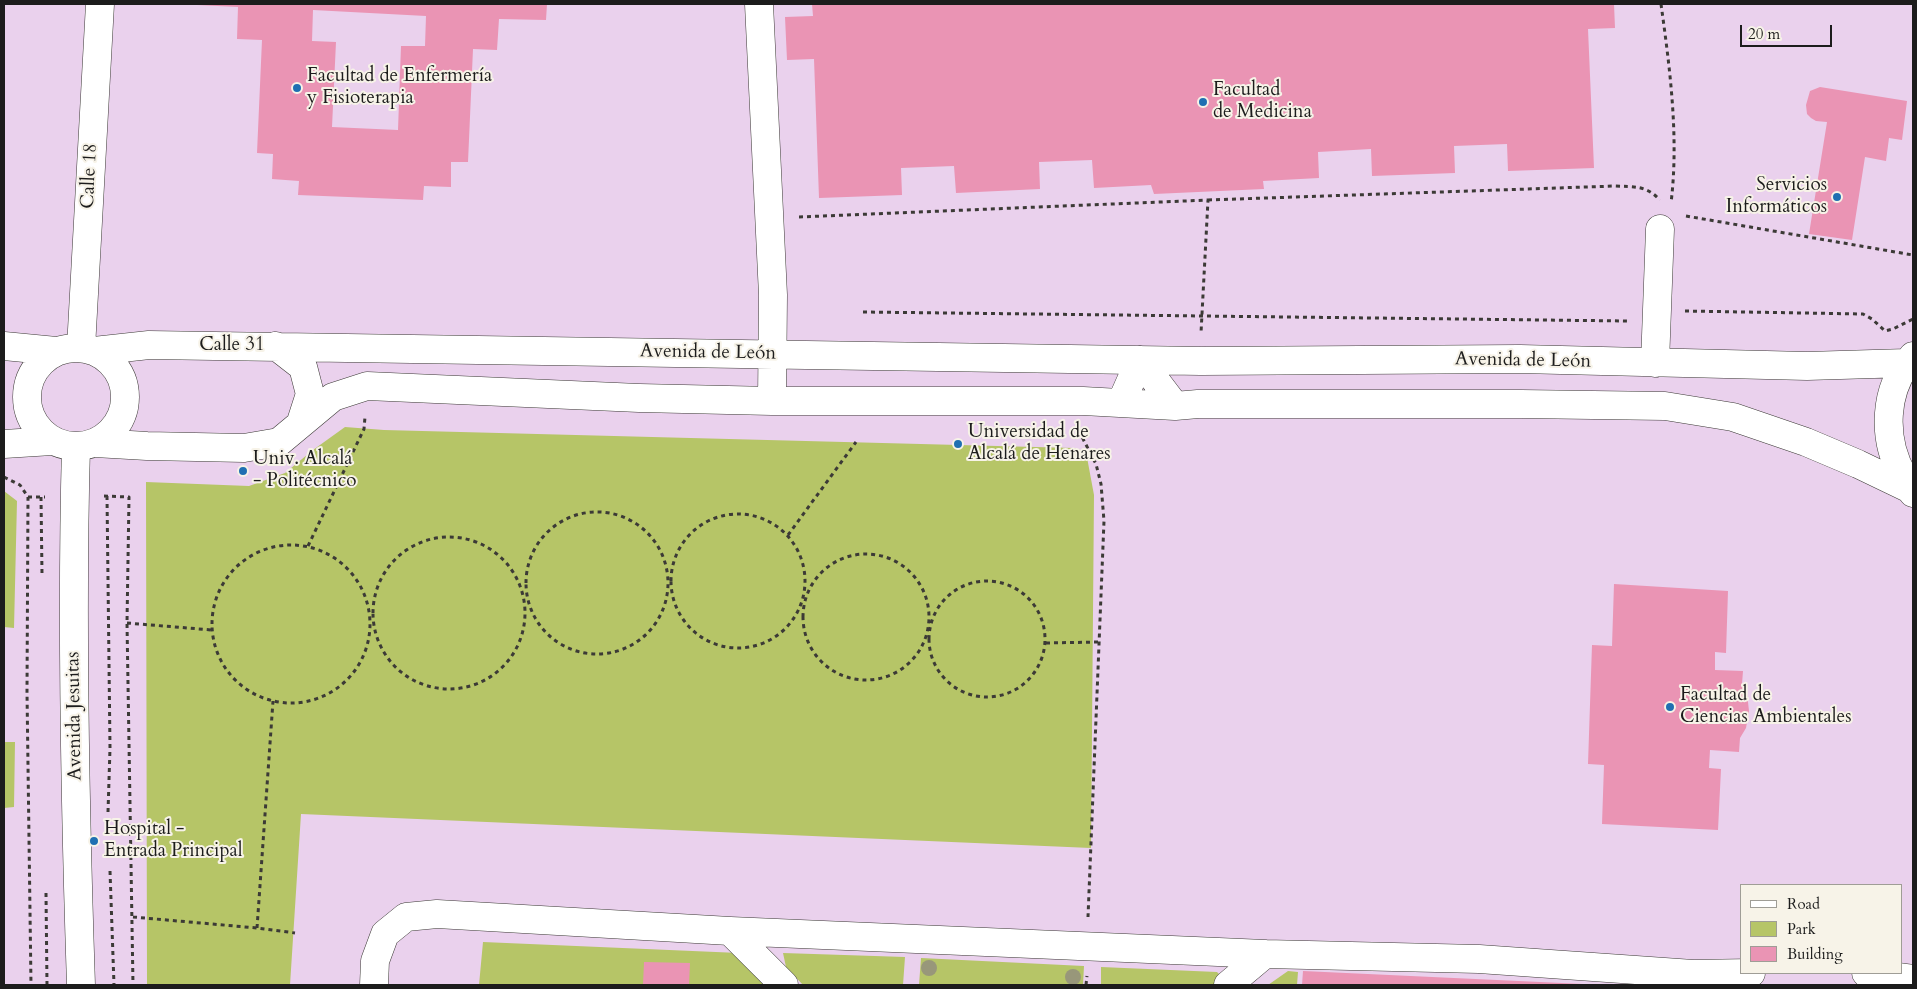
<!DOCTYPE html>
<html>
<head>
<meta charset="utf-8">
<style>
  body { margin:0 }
  #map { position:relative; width:1917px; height:989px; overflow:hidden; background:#eee6cc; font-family:Cardo,serif }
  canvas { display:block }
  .frame { position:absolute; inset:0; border:5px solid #1c1c1c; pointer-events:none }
  .legend { position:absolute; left:1740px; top:884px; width:162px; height:90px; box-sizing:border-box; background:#f7f3e8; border:1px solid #9f9d96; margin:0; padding:6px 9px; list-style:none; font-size:15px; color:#1c1c1c }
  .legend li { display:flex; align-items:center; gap:10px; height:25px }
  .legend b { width:25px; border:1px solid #9f9d96 }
  .scale { position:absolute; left:1740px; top:25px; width:92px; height:22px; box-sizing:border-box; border:2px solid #1c1c1c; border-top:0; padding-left:6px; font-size:15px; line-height:18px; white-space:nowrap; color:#1c1c1c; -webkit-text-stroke:4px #f7f3e8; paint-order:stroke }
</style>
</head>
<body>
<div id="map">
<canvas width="1917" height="989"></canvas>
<div class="frame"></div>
<ul class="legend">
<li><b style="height:6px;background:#fff"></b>Road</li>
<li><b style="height:14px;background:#b6c567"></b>Park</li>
<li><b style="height:14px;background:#ea94b4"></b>Building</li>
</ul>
<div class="scale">20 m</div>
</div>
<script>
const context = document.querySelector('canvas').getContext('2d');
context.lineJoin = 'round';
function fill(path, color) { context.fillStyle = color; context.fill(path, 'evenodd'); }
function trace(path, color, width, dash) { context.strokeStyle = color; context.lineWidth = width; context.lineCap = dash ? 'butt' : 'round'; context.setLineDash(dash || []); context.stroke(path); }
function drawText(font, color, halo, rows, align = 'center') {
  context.font = font + ' Cardo,serif'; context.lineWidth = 4; context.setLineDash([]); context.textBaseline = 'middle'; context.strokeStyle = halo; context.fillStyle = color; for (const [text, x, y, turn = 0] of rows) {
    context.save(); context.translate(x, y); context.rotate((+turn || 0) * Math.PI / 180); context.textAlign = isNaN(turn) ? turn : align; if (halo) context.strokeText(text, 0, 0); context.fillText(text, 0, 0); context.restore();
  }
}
fill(new Path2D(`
  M4,4H1913V985H4ZM1741,885H1901V973H1741Z`), '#ead1ed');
fill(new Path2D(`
  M345,427L384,430L1074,448L1086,452L1094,495L1091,848L301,814L290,985H147L146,482L249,486L285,473L313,450Z
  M4,491L17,501L14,628L4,627Z
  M4,742H15L14,807L4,808Z
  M483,942L739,953L770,985H479Z
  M783,953L905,957L903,985H803L786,967Z
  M921,958L1084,966L1083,985H919Z
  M1101,967L1217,972L1223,978L1216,985H1101Z
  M1288,971L1298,972L1297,985H1268Z`), '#b6c567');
fill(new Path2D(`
  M197,4H547L546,20L499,19L497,50L473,49L468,162H451V187L424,186L423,200L298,195L299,181L272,179L273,154L257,153L262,40L237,39L238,7L197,5ZM313,10L426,16L425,46H401L398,130L332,127L336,42L312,41Z
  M812,4H1614L1615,28L1588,29L1594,168L1508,171L1507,144L1454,146L1455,173L1372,176L1371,149L1318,152L1319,178L1263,181L1264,189L1154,194L1151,185L1094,188L1092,160L1039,162L1040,189L956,193L954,166L901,168L902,195L819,198L814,59L787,60L785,17L813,16Z
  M1820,87L1907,101L1902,140L1889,138L1886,161L1865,157L1852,240L1809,234L1827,122L1816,121L1811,118L1807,114L1806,105L1810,91Z
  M1614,584L1728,591L1726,653L1715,652V670L1743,671L1742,684L1747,693L1749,711L1746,728L1740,738L1739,752L1710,750L1709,768L1721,769L1718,830L1602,824L1604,765L1588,764L1592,645L1612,646Z
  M644,962L690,963L689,985H643Z
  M1303,971L1583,984V985H1302Z`), '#ea94b4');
const minor = new Path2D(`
  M759,4L773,295L772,401
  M4,346L56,351
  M276,346L303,367L310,394L301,422
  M27 397a49 49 0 1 1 98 0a49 49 0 1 1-98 0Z
  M81,348L100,4
  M94,351L149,345L1201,361L1520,359L1807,366L1907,363
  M1655,363L1660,229
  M1121,403L1140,360L1175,406
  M95,443L147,446L244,448L279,442L333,397L367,386L639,398L772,401H1083L1175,406L1198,404H1521L1665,406L1733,417L1806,442L1858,464L1910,489
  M4,444L52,441
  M76,447C71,626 75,806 81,985
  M1913,493C1909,488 1906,482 1903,476C1882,439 1883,389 1913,356
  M730,931L784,985
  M1866,973L1913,979
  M374,985L375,961L385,934L406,917L437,914L730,931L1265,954L1479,959L1693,974L1751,973
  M1228,985L1265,954`);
trace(minor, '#3c3a36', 29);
trace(new Path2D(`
  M1661,4C1670,69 1679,138 1671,203
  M1208,200L1615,186C1634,187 1646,185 1660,200
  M1686,216L1913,255
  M799,217L1208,200L1201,333
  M1685,311L1863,314L1872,319L1885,331L1893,329L1913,319
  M863,312L1628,321
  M1081,430V435L1096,464L1101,484L1104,521L1088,917
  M4,477L20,485L28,497L27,692L31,985
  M104,496L129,497L127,623L133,985
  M107,496L110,748L108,812
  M28,497H45
  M41,497L42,574
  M526 583a71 71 0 1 1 142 0a71 71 0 1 1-142 0Z
  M671 581a67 67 0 1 1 134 0a67 67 0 1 1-134 0Z
  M788,535L856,442
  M373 613a76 76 0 1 1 152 0a76 76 0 1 1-152 0Z
  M212 624a79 79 0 1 1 158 0a79 79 0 1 1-158 0Z
  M308,546L364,429L365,417
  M803 617a63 63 0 1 1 126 0a63 63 0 1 1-126 0Z
  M929 639a58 58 0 1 1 116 0a58 58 0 1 1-116 0Z
  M127,623L212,630
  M1046,643L1099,642
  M110,871L114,985
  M46,893L47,985
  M133,917L257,928L295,933
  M257,928L273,701
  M1086,985L1087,976`), '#3c3a36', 3, [4, 4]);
trace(minor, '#fff', 28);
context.fillStyle = '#98977a';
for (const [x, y] of [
  [929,968],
  [1073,977]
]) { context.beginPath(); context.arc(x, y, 8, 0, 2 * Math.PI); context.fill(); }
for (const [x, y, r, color] of [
  [297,88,5,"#1f6fb2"],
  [1203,102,5,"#1f6fb2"],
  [1837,197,5,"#1f6fb2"],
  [958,444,5,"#1f6fb2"],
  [243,471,5,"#1f6fb2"],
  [1670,707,5,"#1f6fb2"],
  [94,841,5,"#1f6fb2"]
]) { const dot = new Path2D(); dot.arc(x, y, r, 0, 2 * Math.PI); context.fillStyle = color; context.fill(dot); trace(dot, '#f7f3e8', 2); }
drawText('19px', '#1c1c1c', '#f7f3e8', [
  ["Facultad de Enfermería",307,77],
  ["y Fisioterapia",307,99],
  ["Facultad",1213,91],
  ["de Medicina",1213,113],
  ["Servicios",1827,186,"right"],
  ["Informáticos",1827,208,"right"],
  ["Universidad de",968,433],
  ["Alcalá de Henares",968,455],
  ["Univ. Alcalá",253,460],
  ["- Politécnico",253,482],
  ["Facultad de",1680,696],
  ["Ciencias Ambientales",1680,718],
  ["Hospital -",104,830],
  ["Entrada Principal",104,852]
], 'left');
drawText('19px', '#1c1c1c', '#f7f3e8', [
  ["Calle 18",90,176,-87],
  ["Calle 31",232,346],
  ["Avenida de León",708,353,1],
  ["Avenida de León",1523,361,1],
  ["Avenida Jesuitas",75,716,-91]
]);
</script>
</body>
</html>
